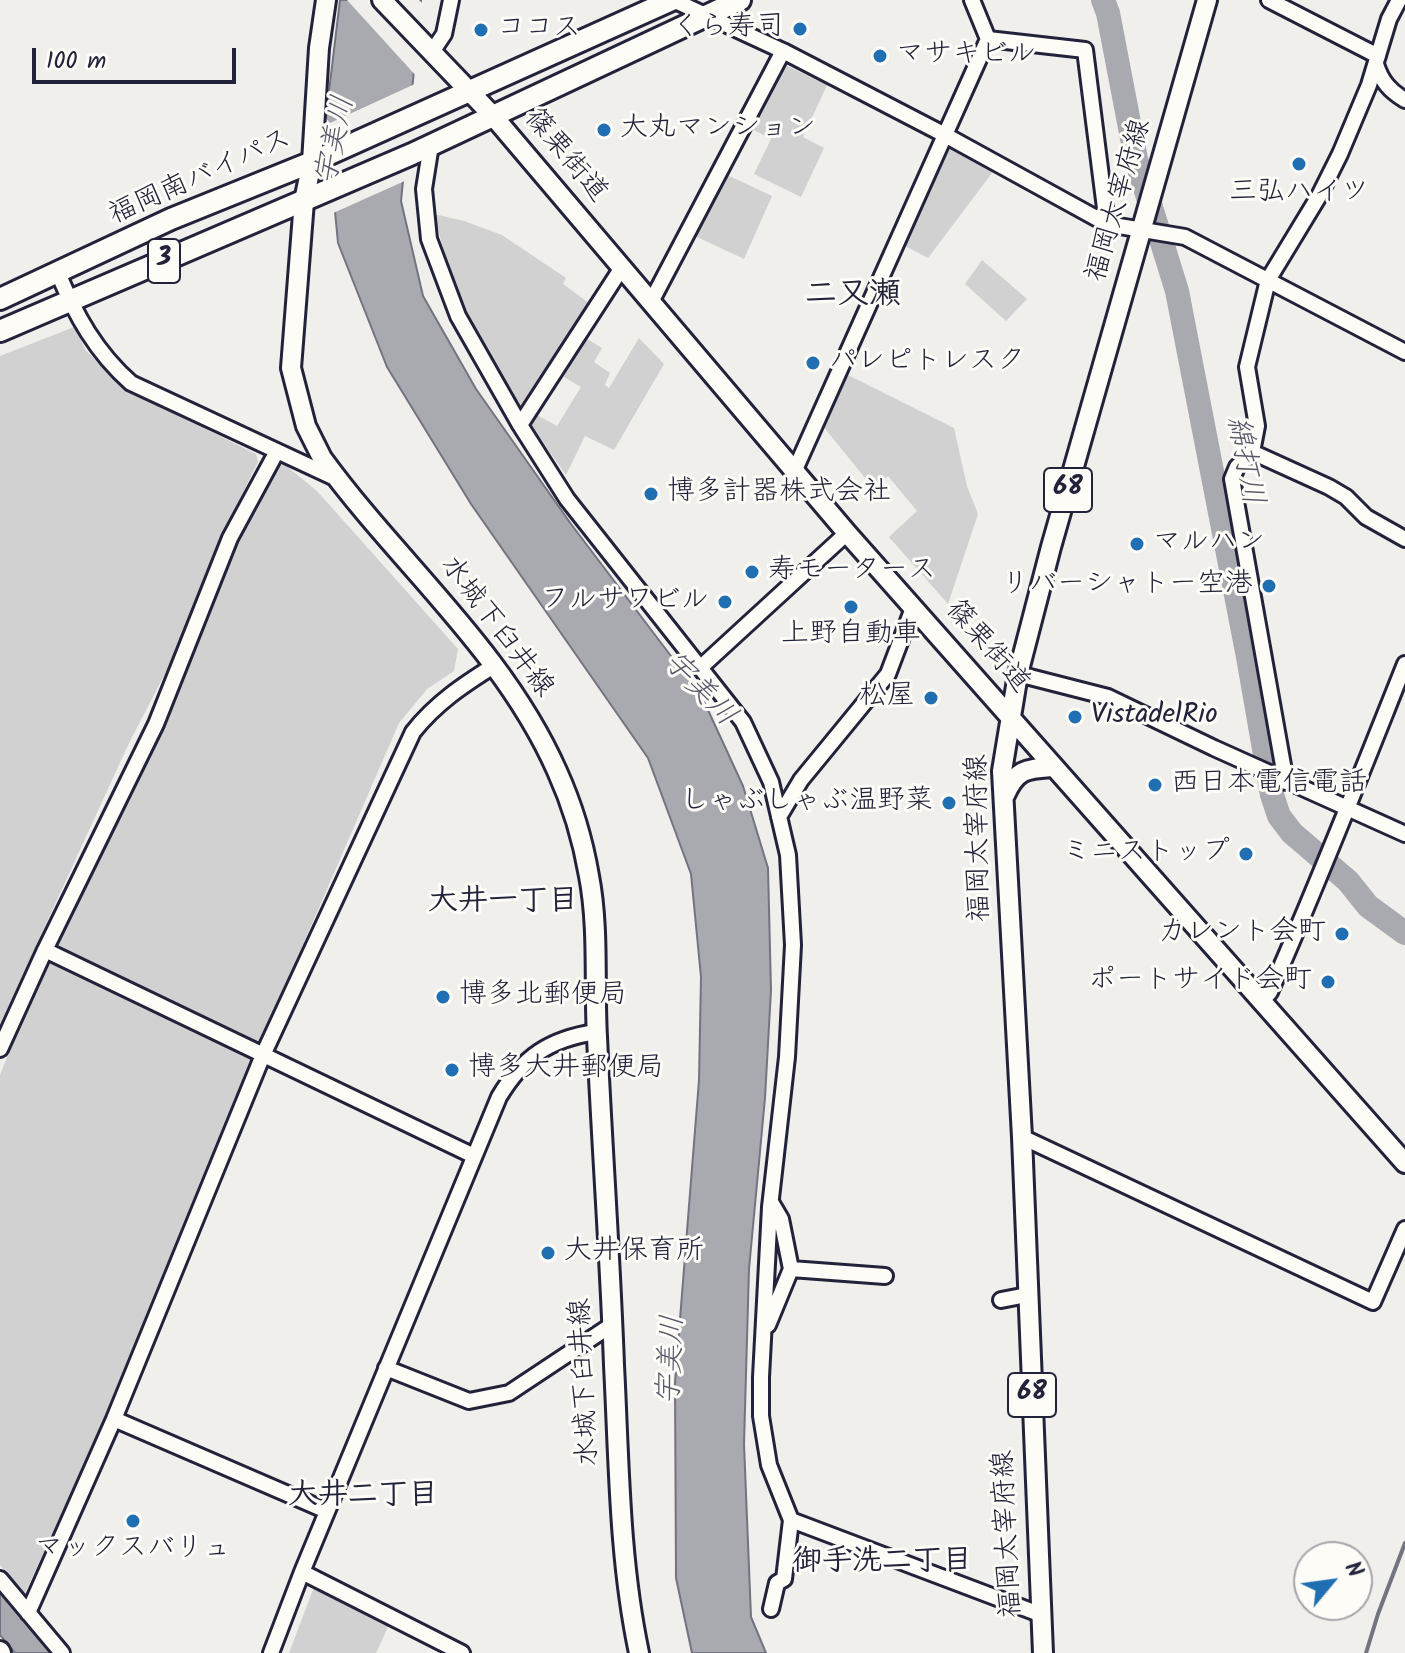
<!DOCTYPE html>
<html>
<head>
<meta charset="utf-8">
<style>
  body { margin:0 }
  #map { position:relative; width:1405px; height:1653px; overflow:hidden; background:#f0efec; font-family:Kalam,sans-serif }
  canvas { display:block }
  .north { position:absolute; left:1293px; top:1541px; width:80px; height:80px; box-sizing:border-box; background:#fdfcf7; border:2px solid #a5a5ac; border-radius:50%; rotate:61deg; font-size:22px; font-weight:700; line-height:32px; text-align:center; color:#22223b }
  .north::after { content:''; display:block; margin:auto; width:28px; height:36px; background:#1f6fb2; clip-path:polygon(50% 0,100% 100%,50% 72%,0 100%) }
  .scale { position:absolute; left:32px; top:48px; width:204px; height:36px; box-sizing:border-box; border:4px solid #22223b; border-top:0; padding-left:10px; font-size:24px; line-height:28px; white-space:nowrap; color:#22223b; -webkit-text-stroke:6px #fdfcf7; paint-order:stroke }
</style>
</head>
<body>
<div id="map">
<canvas width="1405" height="1653"></canvas>
<div class="north">N</div>
<div class="scale">100 m</div>
</div>
<script>
const context = document.querySelector('canvas').getContext('2d');
context.lineJoin = 'round';
function fill(path, color) { context.fillStyle = color; context.fill(path, 'evenodd'); }
function trace(path, color, width, dash) { context.strokeStyle = color; context.lineWidth = width; context.lineCap = dash ? 'butt' : 'round'; context.setLineDash(dash || []); context.stroke(path); }
function drawText(font, color, halo, rows, align = 'center') {
  context.font = font + ' Kalam,"Klee One",sans-serif'; context.lineWidth = 6; context.setLineDash([]); context.textBaseline = 'middle'; context.strokeStyle = halo; context.fillStyle = color; for (const [text, x, y, turn = 0] of rows) {
    context.save(); context.translate(x, y); context.rotate((+turn || 0) * Math.PI / 180); context.textAlign = isNaN(turn) ? turn : align; if (halo) context.strokeText(text, 0, 0); context.fillText(text, 0, 0); context.restore();
  }
}
fill(new Path2D(`
  M781,63L827,85L803,137L824,148L801,197L754,174L771,139L748,127Z
  M951,146L995,169L928,258L905,246Z
  M723,173L772,196L744,259L695,236Z
  M434,214L464,221L502,235L566,278L563,284L589,303L518,409L454,290Z
  M982,260L1027,299L1006,321L965,284Z
  M74,327L86,351L133,393L256,454L258,462L223,533L182,641L129,743L0,1024V356Z
  M584,337L602,348L594,362L610,373L605,385L609,388L639,338L664,364L614,450L585,436L566,475L529,423L535,414L557,426L581,387L559,374Z
  M846,374L954,428L967,486L978,514L948,604L889,537L917,511L888,476L874,489L822,425Z
  M284,464L317,491L458,649L454,671L427,689L399,723L259,1046L54,947L171,702L205,624L234,547L278,466Z
  M46,959L253,1059L110,1409L25,1593L0,1565V1075Z
  M314,1587L389,1625L376,1653H289Z`), '#d2d1d1');
const water = new Path2D(`
  M340,0H421L401,201L423,296L476,389L571,524L702,697L743,786L768,868L771,990L765,1098L749,1269L744,1444L751,1617L766,1653H692L676,1578L675,1382L699,1080L701,977L691,874L648,758L471,504L387,367L338,243L326,116Z
  M0,1587L55,1653H15L0,1635Z`);
fill(water, '#a9a9b0');
trace(water, '#737381', 2);
fill(new Path2D(`
  M347,0H419L425,6L418,78Z
  M417,83L407,180L331,214L326,118L330,123Z`), '#f0efec');
trace(new Path2D(`
  M1366,1653L1378,1614L1405,1543`), '#737381', 4);
trace(new Path2D(`
  M1103,0L1108,13L1136,159L1177,291L1248,657L1272,795L1279,816L1292,833L1348,881L1368,906L1405,933`), '#a9a9b0', 24);
const minor = new Path2D(`
  M673,0L783,51L945,135L1107,224L1185,237L1405,352
  M1269,0L1378,56
  M988,39L1085,50L1107,224
  M432,52L444,34L451,0
  M1376,64C1381,81 1390,91 1405,100
  M431,145L424,189L429,239L458,316L520,425L567,499L743,722L771,782L788,855L793,945L787,1057L770,1207L761,1377V1416L769,1465L791,1520L784,1579L777,1583L771,1609
  M58,273C76,316 96,352 131,383L337,479
  M651,302L783,51
  M520,425L621,269
  M1252,452L1329,487L1346,497L1366,517L1405,539
  M794,472L988,39L972,0
  M701,667L847,533
  M1018,674L1108,697L1214,748L1405,834
  M1286,782L1232,479L1237,467L1252,452L1257,426L1247,367L1268,280L1319,196L1340,154L1369,85L1389,19L1399,0
  M779,817L801,780L888,674L913,608
  M45,950L474,1156
  M1262,1001L1270,992C1318,884 1361,774 1405,664
  M0,1049L45,950L156,724L230,538L276,453
  M1022,1137L1373,1302L1405,1229
  M791,1269L885,1276
  M1001,1300L1027,1295
  M768,1325L791,1269L781,1219L771,1202
  M386,1368L469,1401L509,1393L613,1324
  M114,1419L327,1511
  M791,1520L1042,1615
  M302,1572L462,1653
  M0,1579L62,1653
  M28,1613L114,1419L263,1055L413,732C436,703 463,685 495,665
  M271,1653L302,1572L499,1097C523,1057 549,1039 596,1032`);
const major = new Path2D(`
  M326,0L319,48L312,162L304,201L291,368L306,426L322,458C399,564 503,649 557,771C572,804 583,841 589,876C599,928 594,984 597,1037C602,1146 610,1255 614,1365C619,1461 619,1559 639,1653
  M382,0L494,117L847,533L1405,1163
  M1005,795C1017,768 1027,769 1054,767
  M0,1651L1,1653
  M1043,1653L1022,1137L1002,771L1018,674L1051,547L1207,0`);
const highway = new Path2D(`
  M0,299L171,219L312,162L672,0
  M0,331L412,154L740,0`);
trace(minor, '#22223b', 20);
trace(major, '#22223b', 24);
trace(highway, '#22223b', 26);
trace(minor, '#fdfcf7', 14);
trace(major, '#fdfcf7', 18);
trace(highway, '#fdfcf7', 20);
for (const [x, y, r, color] of [
  [800,29,8,"#1f6fb2"],
  [481,30,8,"#1f6fb2"],
  [880,56,8,"#1f6fb2"],
  [604,130,8,"#1f6fb2"],
  [1299,164,8,"#1f6fb2"],
  [813,363,8,"#1f6fb2"],
  [651,494,8,"#1f6fb2"],
  [1137,544,8,"#1f6fb2"],
  [752,572,8,"#1f6fb2"],
  [1269,586,8,"#1f6fb2"],
  [725,602,8,"#1f6fb2"],
  [851,607,8,"#1f6fb2"],
  [931,698,8,"#1f6fb2"],
  [1075,717,8,"#1f6fb2"],
  [1155,785,8,"#1f6fb2"],
  [949,803,8,"#1f6fb2"],
  [1246,854,8,"#1f6fb2"],
  [1342,934,8,"#1f6fb2"],
  [1328,982,8,"#1f6fb2"],
  [443,997,8,"#1f6fb2"],
  [452,1070,8,"#1f6fb2"],
  [548,1253,8,"#1f6fb2"],
  [133,1521,8,"#1f6fb2"]
]) { const dot = new Path2D(); dot.arc(x, y, r, 0, 2 * Math.PI); context.fillStyle = color; context.fill(dot); trace(dot, '#fdfcf7', 3); }
for (const [x, y, w] of [
  [164,261,32],
  [1068,490,48],
  [1032,1395,48]
]) { const box = new Path2D(); box.roundRect(x - w / 2, y - 22, w, 44, 6); context.fillStyle = '#fdfcf7'; context.fill(box); trace(box, '#22223b', 2); }
drawText('bold 26px', '#22223b', null, [
  ["3",164,261],
  ["68",1068,490],
  ["68",1032,1395]
]);
drawText('28px', '#22223b', '#fdfcf7', [
  ["くら寿司",784,29,"right"],
  ["ココス",497,30],
  ["マサキビル",896,56],
  ["大丸マンション",620,130],
  ["三弘ハイツ",1299,194,"center"],
  ["パレピトレスク",829,363],
  ["博多計器株式会社",667,494],
  ["マルハン",1153,544],
  ["寿モータース",768,572],
  ["リバーシャトー空港",1253,586,"right"],
  ["フルサワビル",709,602,"right"],
  ["上野自動車",851,636,"center"],
  ["松屋",915,698,"right"],
  ["VistadelRio",1091,717],
  ["西日本電信電話",1171,785],
  ["しゃぶしゃぶ温野菜",933,803,"right"],
  ["ミニストップ",1230,854,"right"],
  ["カレント会町",1326,934,"right"],
  ["ポートサイド会町",1312,982,"right"],
  ["博多北郵便局",459,997],
  ["博多大井郵便局",468,1070],
  ["大井保育所",564,1253],
  ["マックスバリュ",133,1550,"center"]
], 'left');
drawText('28px', '#22223b', '#fdfcf7', [
  ["篠栗街道",564,157,50],
  ["福岡南バイパス",201,179,-24],
  ["福岡太宰府線",1121,201,-74],
  ["水城下臼井線",495,628,53],
  ["篠栗街道",986,648,49],
  ["福岡太宰府線",981,838,-91],
  ["水城下臼井線",587,1382,-93],
  ["福岡太宰府線",1010,1534,-93]
]);
drawText('italic 30px', '#58586a', '#fdfcf7', [
  ["宇美川",338,141,-78],
  ["綿打川",1242,461,79],
  ["宇美川",698,691,46],
  ["宇美川",674,1360,-87]
]);
drawText('bold 30px', '#22223b', '#fdfcf7', [
  ["大井一丁目",503,904],
  ["大井二丁目",363,1498],
  ["御手洗二丁目",882,1564]
]);
drawText('bold 32px', '#22223b', '#fdfcf7', [
  ["二又瀬",853,298]
]);
</script>
</body>
</html>
